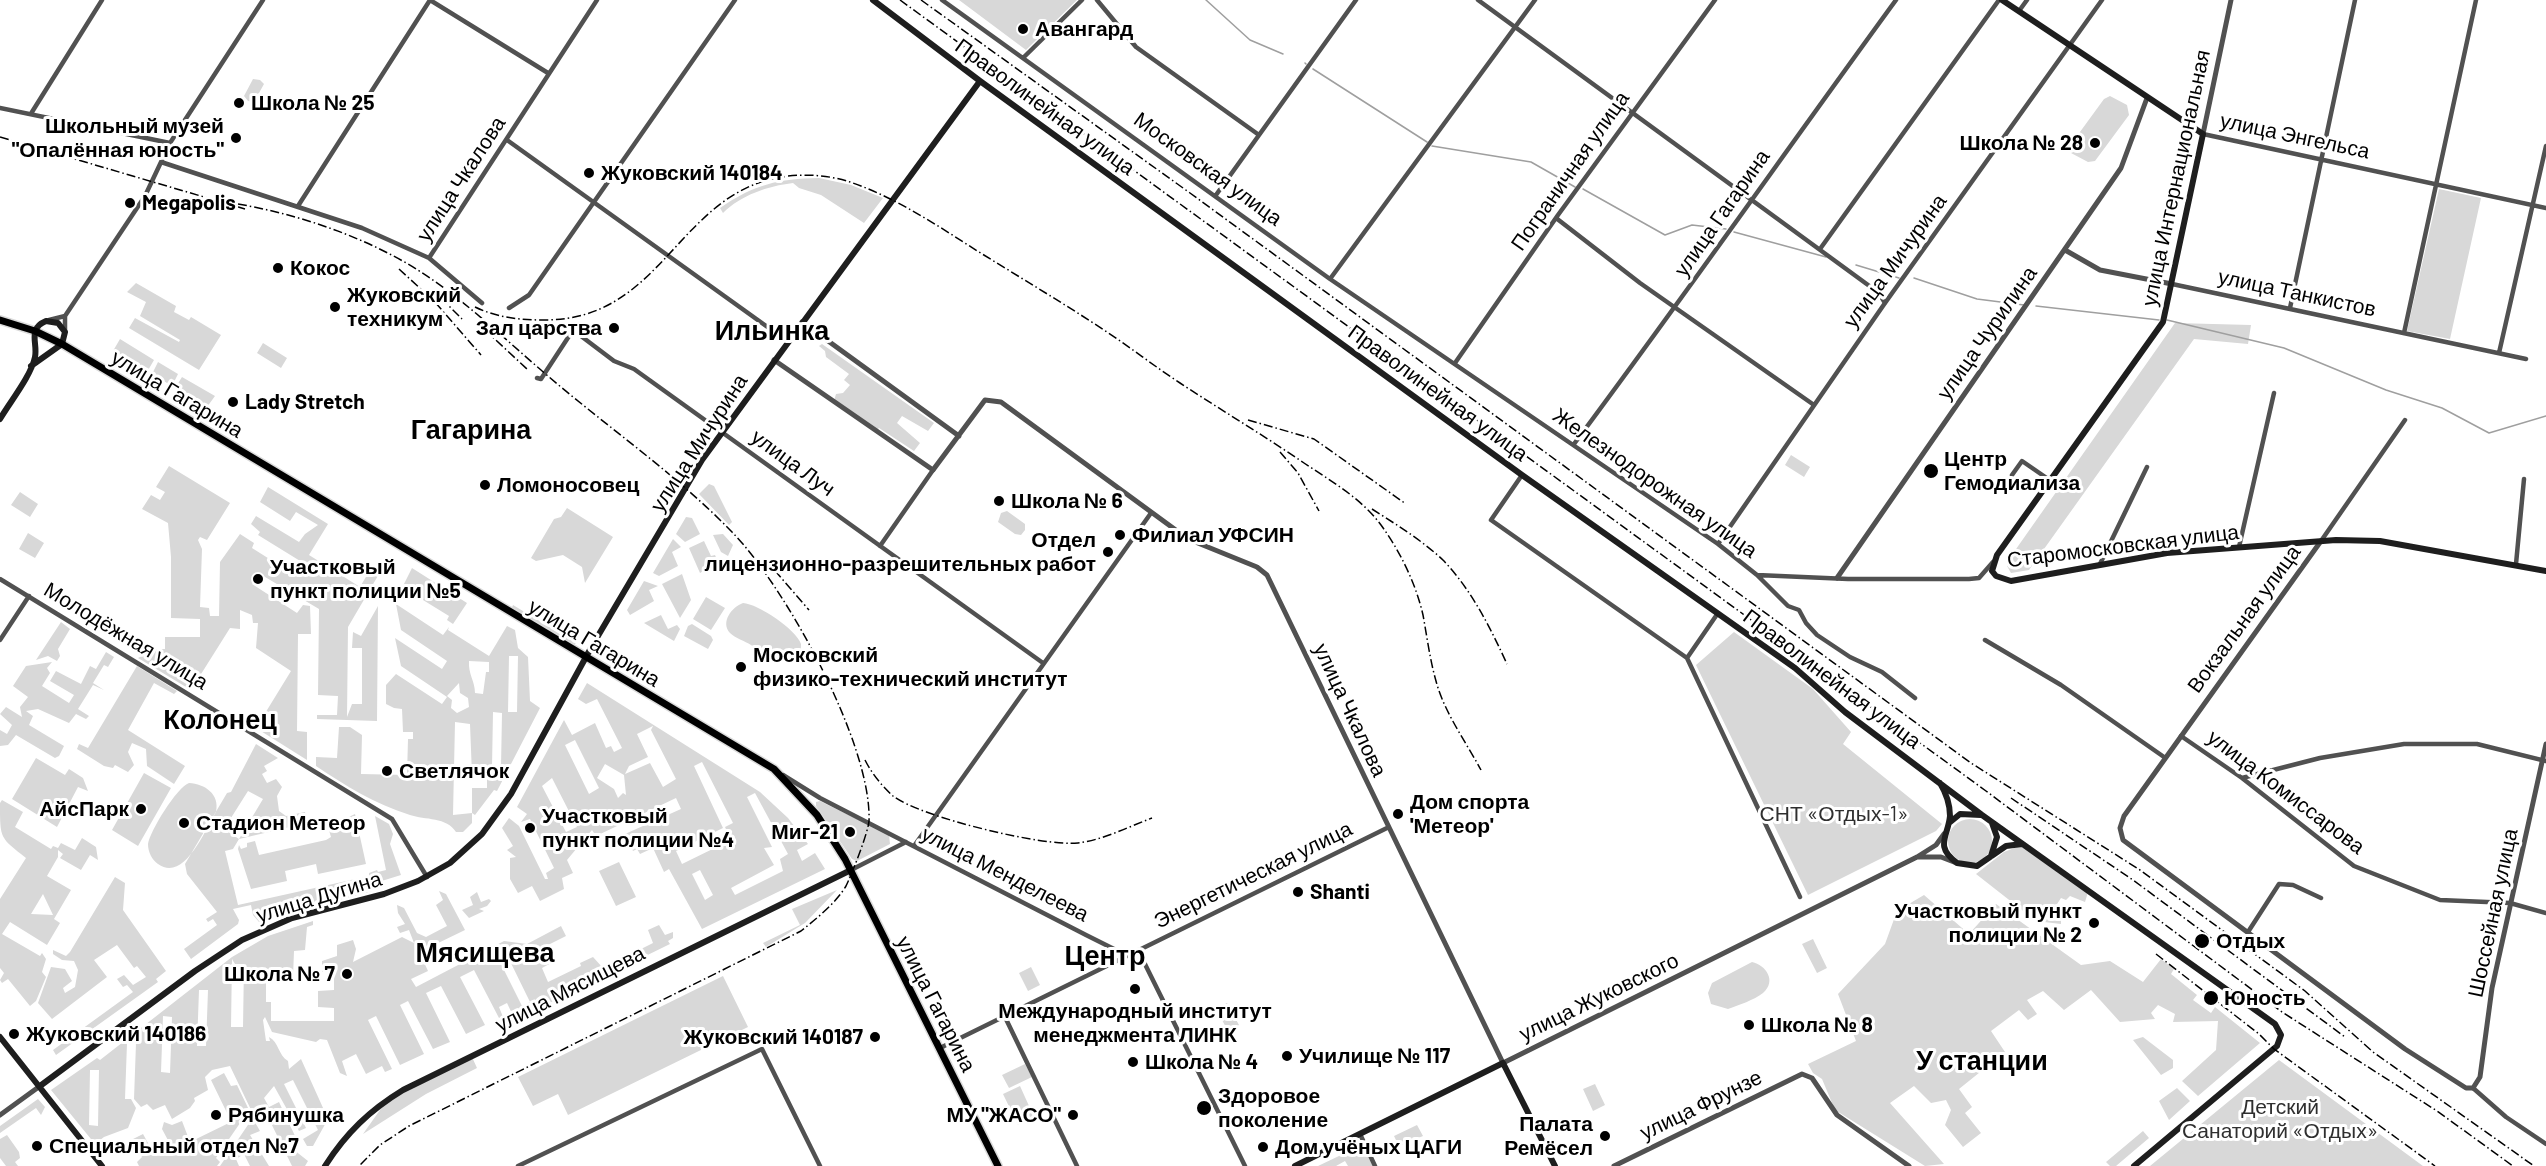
<!DOCTYPE html>
<html>
<head>
<meta charset="utf-8">
<style>
  body { margin:0 }
  canvas { display:block; background:#fff }
</style>
</head>
<body>
<canvas width="2546" height="1166"></canvas>
<script>
const context = document.querySelector('canvas').getContext('2d');
context.lineJoin = 'round';
function fill(path, color) { context.fillStyle = color; context.fill(path, 'evenodd'); }
function trace(path, color, width, dash) { context.strokeStyle = color; context.lineWidth = width; context.lineCap = dash ? 'butt' : 'round'; context.setLineDash(dash || []); context.stroke(path); }
function drawText(font, color, halo, rows, align = 'center') {
  context.font = font + ' Barlow,sans-serif'; context.lineWidth = 6; context.setLineDash([]); context.textBaseline = 'middle'; context.strokeStyle = halo; context.fillStyle = color; for (const [text, x, y, turn = 0] of rows) {
    context.save(); context.translate(x, y); context.rotate((+turn || 0) * Math.PI / 180); context.textAlign = isNaN(turn) ? turn : align; if (halo) context.strokeText(text, 0, 0); context.fillText(text, 0, 0); context.restore();
  }
}
fill(new Path2D(`
  M959,0H1077L1026,50Z
  M253,79L260,80L264,84L254,102L248,101L244,96Z
  M2110,96L2127,105L2129,115L2095,161L2088,162L2071,153L2069,147L2104,99Z
  M819,178L851,185L883,198L864,223L821,195L799,188L793,183C768,186 741,195 723,213L720,208C755,184 778,179 819,178Z
  M2439,189L2481,198L2450,339L2407,331Z
  M136,283L176,306L174,312L189,320L191,317L221,335L199,370L129,328L135,318L179,342L180,340L140,316L146,302L127,292Z
  M2175,323L2251,325L2248,344L2194,339L2029,570L2011,573L2007,566L2009,559Z
  M120,339L154,360L147,372L113,351Z
  M263,343L287,358L281,368L257,353Z
  M822,344L934,423L928,431L902,416L897,423L920,443L914,451L879,428L876,431L834,401L836,394L843,393L850,385L844,380L849,374L826,357L825,351L819,346Z
  M158,362L178,374L172,386L152,374Z
  M182,377L215,396L207,407L175,388Z
  M1791,455L1810,467L1804,477L1785,465Z
  M169,466L230,503L207,540L200,537L198,540L202,549L200,607L209,608L210,616H219L220,562L240,534L254,543L252,548L298,577L305,564L258,535L260,532L251,524L256,516L299,542L305,534L318,525L296,512L290,521L260,502L268,487L328,524L309,555L360,587L370,570L379,574L348,627L347,717L352,704H362V648H352L353,632L361,636L378,606L377,721L317,719V715H337L338,696L318,695L319,609L260,574L252,584L297,613L303,605L310,606L311,634H298L297,731L307,732V760L256,728L291,671L256,648L258,623H253L252,615L240,610V629L230,628L191,690L138,658L155,649H165V637H200V619L171,618V557L168,523L142,509L151,495L160,500L165,492L156,487Z
  M709,484L714,486L732,522L729,525L699,494Z
  M20,492L38,504L30,517L11,505Z
  M567,508L613,537L585,583L582,567L563,555L536,561L531,558L554,519L561,517Z
  M1007,511L1025,524V530L1021,535L1015,534L998,522L1001,513Z
  M686,517L692,518L700,534L685,542L676,534Z
  M28,533L44,543L35,558L19,549Z
  M723,534L733,545L728,556L721,552L713,535Z
  M673,539L681,547L672,552L678,566L659,576L653,573Z
  M704,541L711,556L715,555L718,562L700,573L689,548Z
  M412,568L467,603L453,624L447,620L449,616L410,592L401,590Z
  M682,574L691,600L680,618L662,584Z
  M644,581L658,586L649,590L654,601L630,615L627,610Z
  M706,597L725,608L711,630L693,619Z
  M743,603C758,604 796,629 801,644C802,679 763,652 751,645C745,641 735,638 730,633C720,622 732,607 743,603Z
  M396,604L443,635L449,627L448,630L489,656L507,626L515,630L518,648L528,657L530,701L540,708L497,791L494,790L475,815L472,813V823L463,832H456C447,817 425,820 410,815C375,804 346,786 316,766V757L337,758L339,727H350L362,735L361,774L407,775L408,739H413V732H403L402,709L394,708L386,704V685L396,674L442,704L447,697L401,666L395,638L442,669L447,661L401,630ZM509,656H518L517,712H508ZM469,661L489,662V672H486L483,694L475,693C475,681 468,674 469,661ZM459,683L460,693L468,698L469,707L457,713L451,708L452,700L447,696ZM493,712L502,713L501,767H492ZM455,722L470,724L472,775H487V788H472V813L453,815Z
  M513,605L576,643L574,645L511,610Z
  M661,615L668,629L677,625L680,629L674,641L644,623Z
  M61,622L70,629L58,649L60,656L57,661L48,656L36,660Z
  M692,624L711,636L713,640L708,649L684,636L688,626Z
  M1734,632L1813,689L1851,732L1843,744L1942,824L1936,831L1808,895L1696,665Z
  M106,652L114,657L108,667L104,665L93,683L104,690L93,685L78,709L89,716L86,719L76,714L69,723L38,709L26,711L33,716L29,725L64,746L59,756L55,758L16,735L8,745L0,746V730L7,734L12,725L0,714L6,707L22,717L20,707L28,697L13,686L26,666L52,662L47,668L50,673L42,686L69,703L74,695L50,681L56,671L81,684L90,666L96,669Z
  M137,666L177,691L174,694L154,683L128,730L185,766L174,784L147,766L146,749L132,743L128,752L134,765L128,772L115,765L113,768L104,766L77,749L79,744L88,748Z
  M587,683L760,792L788,818L808,844L797,850L802,861L815,853L825,869L702,929L669,869L664,872L653,848L640,854L637,849L633,851L625,834L681,809L676,798L596,836L592,830L567,860L573,873L562,878L564,889L540,901L532,886L518,893L510,879V858L516,857L507,850L513,846L502,828L509,818L519,826L545,879H548L546,873L554,868L530,819L521,822L527,814L517,807L564,720L572,735L595,723L606,748L611,746L614,752L622,748L597,699L586,704L578,699ZM653,726L651,730L676,779L663,787L650,763L625,774L629,766L648,757L637,734ZM575,740L599,788L589,794L565,745ZM702,762L733,823L725,827L731,840L682,864L676,851L723,828L694,766ZM605,764L624,775L626,795L623,793L618,798L614,789L597,778ZM552,778L577,827L566,832L542,786ZM755,793L788,854L780,859L783,871L735,895L731,888L774,865L764,848L772,847L747,797ZM700,870L713,895L705,900L692,874Z
  M256,744L278,758L264,766L267,771L262,774L267,783L276,779L282,787L277,796L279,811L286,816L305,812L307,823L239,839L233,849L225,851L238,905L369,876V873L377,870L378,872L386,870L375,816L389,824L393,834L390,844L401,875L372,884V891L259,922L253,915L251,905L233,909L239,920L238,924L191,959L184,949L217,925L213,919L208,922L206,919L217,912L187,874L185,864L227,793L231,792ZM248,791L263,799L239,839L224,829Z
  M36,758L65,775L69,769L83,778L88,791L78,787L57,827L12,799Z
  M144,773L171,788L138,846L112,830Z
  M189,783C205,784 220,794 216,812C205,830 184,883 158,864C152,860 148,852 148,844C150,831 177,787 189,783Z
  M2,800L23,812L15,827L51,849L53,846L58,848L61,843L75,850L82,838L96,847L98,860L90,855L81,870L60,858L63,854L58,850V857L47,876L71,890L54,919L60,923L47,945L10,922L2,934L40,956L42,953L46,959L42,972L46,977L36,1001L30,1006L8,979L2,983L0,980L4,973L0,968V899L26,858C0,837 0,840 0,803ZM43,894L53,915L31,914Z
  M820,801L889,835L890,844L857,861L852,859L816,806V802Z
  M355,814L366,864L318,874L316,864L285,871L287,881L251,889L238,849L239,845L241,849L247,847V843L255,841L259,855L326,840L331,837L328,827Z
  M1948 841a22 22 0 1 1 44 0a22 22 0 1 1-44 0Z
  M2022,845L2088,892L2085,902L2070,896L2066,900L2061,898L2057,904L2061,909V924L2036,921L1976,874L2004,852Z
  M619,862L636,897L616,906L599,871Z
  M115,877L125,883L123,910L166,971L156,979L158,982L56,1055L53,1050L133,992L127,985L123,987L117,979L124,975L133,985L146,977L137,966L134,968L117,945L94,960L107,977L52,1019L38,1003L51,967L65,969L72,981L63,988L65,993L75,987L78,970L74,961L62,960L53,954V950L66,956L70,952Z
  M837,890L805,923L766,947L763,943L800,925L792,909Z
  M439,891L446,894L465,930L432,946L427,954L421,945H416L428,971L411,979L416,987L504,941L527,944L561,926L566,936L546,946L553,962L542,968L548,982L581,966L580,963L593,957L603,968L653,943L648,930L659,925L665,935L673,932V938L668,941L670,944L515,1020L507,1003L499,1007L503,1017L499,1018L474,970L460,977L485,1025L466,1034L441,986L426,993L450,1042L433,1049L408,1001L400,1005L424,1054L400,1065L376,1016L368,1020L392,1069L385,1072L382,1066L366,1074L356,1054L342,1061L347,1076L340,1073L327,1040L320,1039L316,1042L272,1032L265,1017L263,1020L266,1041H270L269,1037C279,1042 278,1055 288,1061L289,1069L301,1059L328,1119L313,1146H307L303,1139L318,1130L293,1080L284,1084L306,1128L299,1131L274,1086L264,1098L269,1107L279,1102L296,1138L289,1146L308,1161L305,1166H292L268,1117L256,1124L260,1131L250,1135L269,1166H250L244,1154L236,1159L239,1166H220L254,1116L230,1066L212,1070L205,1077L208,1090L194,1098L195,1101L190,1108L172,1119L165,1105L153,1110L147,1104L141,1107L134,1099L136,1043H127L125,1099H131L136,1108L128,1128L104,1137L95,1144L51,1090L97,1058L100,1060L232,957L268,936L313,921V925L307,927L305,950L294,951L293,977L266,979V1002H271V1021H334V1008L318,1007V991L334,990V972H322V961L337,956V945L353,940L356,949L353,962L402,937L414,943L409,930L400,933L397,927L405,924L398,913L397,905L404,908L417,933L426,937L447,926L436,905L443,900ZM506,953L530,1002L522,1006L498,958ZM232,959L235,964H244L243,1027H231ZM199,990H208L206,1046H197ZM163,1016L172,1017L170,1073L161,1072ZM90,1070H99L98,1126L89,1125Z
  M477,892L481,902L489,899L491,901L487,906L479,909L484,911L469,918L462,910L473,905L470,897Z
  M1924,895L1969,934L1996,904L2081,965L2110,961L2143,982L2161,959L2174,969L2171,974L2197,995L2193,1000L2211,1013L2215,1007L2260,1043L2198,1096L2182,1081L2216,1050L2218,1021L2173,1022L2175,1014L2158,1005L2151,1013L2155,1019L2120,1022L2091,990L2064,1010L2043,991L2027,1000L2037,1014L2028,1020L2019,1010L1991,1031L2005,1052L1959,1089L1972,1107L1965,1113L1981,1133L1963,1147L1945,1125L1951,1110L1946,1100L1931,1103L1914,1086L1890,1103L1944,1164L1925,1166L1835,1110L1822,1079L1813,1073L1808,1064L1856,1041L1838,994L1885,944L1897,911Z
  M1813,939L1827,968L1817,973L1802,944Z
  M1752,962C1766,965 1777,981 1763,993C1754,1000 1739,1005 1728,1009L1711,1004L1708,993L1712,983Z
  M1031,967L1040,985L1028,991L1019,973Z
  M723,976L748,1027L568,1115L558,1094L533,1106L518,1077Z
  M1227,1003L1239,1025L1228,1031L1216,1009Z
  M2143,1037L2173,1060V1068L2161,1075L2133,1040Z
  M472,1057L477,1068L426,1094L363,1134L387,1100Z
  M2279,1060L2423,1166H2150Z
  M1025,1064L1032,1077L1009,1088L1002,1075Z
  M224,1073L231,1086L237,1085L249,1110L216,1158L220,1162L217,1166H139L137,1162L142,1157L133,1139L143,1134L153,1152L170,1144L162,1129L164,1122L172,1125L182,1121L190,1142L235,1120L232,1114L228,1115L211,1080Z
  M1595,1084L1605,1105L1593,1111L1583,1089Z
  M1020,1086L1034,1117L1018,1125L1003,1094Z
  M2177,1088L2190,1101L2169,1120L2159,1101Z
  M38,1099L45,1107L41,1115L36,1108L0,1133V1126Z
  M1417,1125L1423,1136L1399,1146L1394,1136Z
  M2143,1131L2149,1138L2116,1166H2110L2106,1162Z
  M7,1135L19,1152L20,1158L15,1162L18,1166H6L0,1158V1139Z
  M1362,1145L1373,1166H1348L1345,1161L1336,1166H1318Z`), '#d8d8d8');
trace(new Path2D(`
  M1206,0L1250,40L1283,54
  M1305,63L1306,64
  M1313,69L1427,142
  M1432,146L1531,162L1575,187
  M1583,189L1665,235L1692,225L1726,229
  M1734,232L1826,257
  M1856,265L1899,278
  M1914,278L1977,299L2024,305
  M2036,306L2159,320
  M2167,320L2284,348L2386,390L2442,408L2489,433L2546,416`), '#9f9f9f', 1.5);
const primary = new Path2D(`
  M0,320L35,331L62,344L774,769L817,815L845,859L998,1166`);
trace(primary, '#dbdbdb', 10);
trace(new Path2D(`
  M430,0L548,73
  M942,0L1330,279L1718,544L1757,575L1788,606L1799,610L1806,623L1817,635L1850,657L1882,672L1915,698
  M1097,0L1136,47L1259,135
  M1478,0L1879,293L1885,303
  M2019,11L2027,0
  M1024,57L1082,0
  M0,108L170,143
  M32,112L102,0
  M2203,134L2546,208
  M507,140L787,341
  M161,162L362,228L429,258L597,0
  M1216,195L1356,0
  M298,206L430,0
  M1556,218L1640,283L1814,405
  M1820,249L1999,0
  M429,258L482,303
  M1330,279L1535,0
  M2172,284L2526,359
  M509,308L529,295L735,0
  M2290,308L2355,0
  M65,316L145,196L170,143L263,0
  M49,320L65,316
  M65,332V316
  M2404,333L2476,0
  M2499,353L2546,146
  M1455,363L1558,215L1715,0
  M537,378L541,379L573,330L614,361L634,369L1043,663
  M1574,444C1683,298 1788,148 1896,0
  M1522,475L1491,520L1687,658L1718,613
  M2012,475L2022,461L2051,481
  M2321,541L2405,420
  M1718,544L1885,303L2102,0
  M880,546L933,470
  M2239,547L2274,393
  M2100,564L2147,467
  M2516,564L2524,479
  M1757,575L1848,579H1969L1979,578L1993,562
  M0,579L392,819L427,877
  M0,640L29,596
  M1985,640L2061,685L2164,757
  M1687,658L1800,897
  M2181,736L2242,778L2354,866L2440,900L2510,903L2546,913
  M783,775L820,798L1086,935L1120,952H1129
  M2242,778L2320,758L2404,744H2477L2546,761
  M914,846L1151,513
  M851,870L906,842
  M2248,932L2279,884L2293,885L2321,898
  M1138,950L1245,1166
  M1005,1017L1077,1166
  M940,1048L1387,828
  M2473,1088L2506,1117L2546,1144
  M1360,1134L1375,1166
  M518,1166L762,1049L820,1166`), '#515151', 4.5);
trace(new Path2D(`
  M2203,134L2231,0
  M2065,250L2100,270L2172,284
  M802,322L959,436
  M774,360L933,470L985,400L1001,402L1188,539L1257,567L1267,575L1503,1063L1917,857L1936,845L1944,834
  M2321,541L2124,816L2120,828L2123,840L2405,1049L2466,1088H2473L2480,1077L2492,988L2546,744
  M1837,578L2121,168L2147,98
  M1919,857H1941L1954,862
  M0,1115L40,1086
  M1614,1166L1802,1074L1812,1078L1837,1115L1909,1166`), '#515151', 5);
trace(new Path2D(`
  M873,0L980,81L1522,475L1795,668L1845,712L1982,815L2275,1024L2281,1035L2277,1046L2134,1166
  M2002,0L2203,134L2163,322L1997,555L1992,571L1996,576L2011,581L2167,553L2336,540L2380,541L2546,571
  M0,419C10,402 31,376 35,357C38,343 27,329 46,321L58,323L65,332L62,344L31,366
  M1940,783C1946,793 1950,804 1950,816C1948,837 1934,846 1957,863L1977,866L2006,846L2022,844
  M1949,823L1960,814L1981,815
  M1991,856L1997,837L1992,823
  M0,1037L102,1166
  M40,1086L195,971L242,940L292,918L384,894L418,881L450,863L482,834L511,794L592,646L702,460L980,81
  M325,1166C346,1133 370,1110 403,1090L851,870
  M1295,1166L1503,1063L1555,1166`), '#1e1e1e', 6);
trace(primary, '#000', 7);
trace(new Path2D(`
  M900,0L1986,791L2282,1012L2437,1111L2513,1166
  M921,0L1190,193L1971,763L2140,870L2305,991L2373,1052L2534,1166
  M0,137L245,209
  M238,204C296,214 356,234 408,264C457,293 498,333 541,370C604,425 674,472 732,532C785,586 872,744 869,821C868,833 852,874 846,886C836,903 816,919 801,931L409,1126L380,1145L359,1166
  M399,269L434,301L481,355
  M441,298L462,319
  M475,307C498,318 521,320 546,320C659,319 676,203 771,179C796,173 826,174 850,182C897,198 938,226 979,252C1021,278 1063,303 1104,330C1130,347 1154,366 1180,383C1221,410 1263,435 1304,463C1331,481 1361,498 1381,525C1400,551 1416,584 1423,615C1427,637 1430,660 1436,681C1444,712 1466,742 1481,770
  M484,329L527,369
  M1248,420L1314,439L1406,504
  M1280,452L1298,473L1319,511
  M1372,509C1397,525 1423,541 1444,561C1472,591 1490,627 1507,664
  M764,558L809,610
  M865,760C872,774 882,786 893,796C920,817 1044,847 1078,843C1103,840 1128,827 1152,818
  M2011,798L2133,880L2345,1037
  M2156,954L2259,1034L2274,1049L2435,1166`), '#000', 1.5, [9, 3, 1.5, 3]);
for (const [x, y, r, color] of [
  [1023,29,6,"#000"],
  [239,103,6,"#000"],
  [236,138,6,"#000"],
  [2095,143,6,"#000"],
  [589,173,6,"#000"],
  [130,203,6,"#000"],
  [278,268,6,"#000"],
  [335,307,6,"#000"],
  [614,328,6,"#000"],
  [233,402,6,"#000"],
  [1931,471,8,"#000"],
  [485,485,6,"#000"],
  [999,501,6,"#000"],
  [1120,535,6,"#000"],
  [1108,552,6,"#000"],
  [258,579,6,"#000"],
  [741,667,6,"#000"],
  [387,771,6,"#000"],
  [141,809,6,"#000"],
  [1398,814,6,"#000"],
  [184,823,6,"#000"],
  [530,828,6,"#000"],
  [850,832,6,"#000"],
  [1298,892,6,"#000"],
  [2094,923,6,"#000"],
  [2202,941,8,"#000"],
  [347,974,6,"#000"],
  [1135,989,6,"#000"],
  [2211,998,8,"#000"],
  [1749,1025,6,"#000"],
  [14,1034,6,"#000"],
  [875,1037,6,"#000"],
  [1287,1056,6,"#000"],
  [1133,1062,6,"#000"],
  [1204,1108,8,"#000"],
  [216,1115,6,"#000"],
  [1073,1115,6,"#000"],
  [1605,1136,6,"#000"],
  [37,1146,6,"#000"],
  [1263,1147,6,"#000"]
]) { const dot = new Path2D(); dot.arc(x, y, r, 0, 2 * Math.PI); context.fillStyle = color; context.fill(dot); trace(dot, '#fff', 2); }
drawText('bold 21px', '#000', '#fff', [
  ["Авангард",1035,29],
  ["Школа № 25",251,103],
  ["Школьный музей",224,126,"right"],
  ["\"Опалённая юность\"",224,150,"right"],
  ["Школа № 28",2083,143,"right"],
  ["Жуковский 140184",601,173],
  ["Megapolis",142,203],
  ["Кокос",290,268],
  ["Жуковский",347,295],
  ["техникум",347,319],
  ["Зал царства",602,328,"right"],
  ["Lady Stretch",245,402],
  ["Центр",1944,459],
  ["Гемодиализа",1944,483],
  ["Ломоносовец",497,485],
  ["Школа № 6",1011,501],
  ["Филиал УФСИН",1132,535],
  ["Отдел",1096,540,"right"],
  ["лицензионно-разрешительных работ",1096,564,"right"],
  ["Участковый",270,567],
  ["пункт полиции №5",270,591],
  ["Московский",753,655],
  ["физико-технический институт",753,679],
  ["Светлячок",399,771],
  ["Дом спорта",1410,802],
  ["'Метеор'",1410,826],
  ["АйсПарк",129,809,"right"],
  ["Участковый",542,816],
  ["пункт полиции №4",542,840],
  ["Стадион Метеор",196,823],
  ["Миг-21",838,832,"right"],
  ["Shanti",1310,892],
  ["Участковый пункт",2082,911,"right"],
  ["полиции № 2",2082,935,"right"],
  ["Отдых",2216,941],
  ["Школа № 7",335,974,"right"],
  ["Юность",2224,998],
  ["Международный институт",1135,1011,"center"],
  ["менеджмента ЛИНК",1135,1035,"center"],
  ["Школа № 8",1761,1025],
  ["Жуковский 140186",26,1034],
  ["Жуковский 140187",863,1037,"right"],
  ["Училище № 117",1299,1056],
  ["Школа № 4",1145,1062],
  ["Здоровое",1218,1096],
  ["поколение",1218,1120],
  ["Рябинушка",228,1115],
  ["МУ \"ЖАСО\"",1061,1115,"right"],
  ["Палата",1593,1124,"right"],
  ["Ремёсел",1593,1148,"right"],
  ["Специальный отдел №7",49,1146],
  ["Дом учёных ЦАГИ",1275,1147]
], 'left');
drawText('21px', '#000', '#fff', [
  ["Праволинейная улица",1045,107,36],
  ["улица Энгельса",2295,136,12],
  ["Московская улица",1208,169,36],
  ["Пограничная улица",1570,171,-55],
  ["улица Интернациональная",2176,178,-78],
  ["улица Чкалова",461,179,-57],
  ["улица Гагарина",1722,213,-55],
  ["улица Мичурина",1895,261,-54],
  ["улица Танкистов",2297,293,12],
  ["улица Чурилина",1987,333,-55],
  ["Праволинейная улица",1438,393,36],
  ["улица Гагарина",177,394,31],
  ["улица Мичурина",699,443,-57],
  ["улица Луч",793,463,36],
  ["Железнодорожная улица",1655,483,35],
  ["Старомосковская улица",2123,546,-7],
  ["Вокзальная улица",2244,619,-54],
  ["Молодёжная улица",126,636,31],
  ["улица Гагарина",594,643,31],
  ["Праволинейная улица",1832,679,37],
  ["улица Чкалова",1350,710,65],
  ["улица Комиссарова",2286,792,37],
  ["улица Менделеева",1005,874,27],
  ["Энергетическая улица",1253,875,-26],
  ["улица Дугина",319,897,-17],
  ["Шоссейная улица",2493,913,-78],
  ["улица Мясищева",570,989,-27],
  ["улица Жуковского",1599,997,-26],
  ["улица Гагарина",936,1004,63],
  ["улица Фрунзе",1701,1105,-26]
]);
drawText('21px', '#2f2f2f', '#fff', [
  ["СНТ «Отдых-1»",1834,814],
  ["Детский",2280,1107],
  ["Санаторий «Отдых»",2280,1131]
]);
drawText('bold 27px', '#000', '#fff', [
  ["Ильинка",772,331],
  ["Гагарина",471,430],
  ["Колонец",220,720],
  ["Мясищева",485,953],
  ["Центр",1105,956],
  ["У станции",1982,1061]
]);
</script>
</body>
</html>
